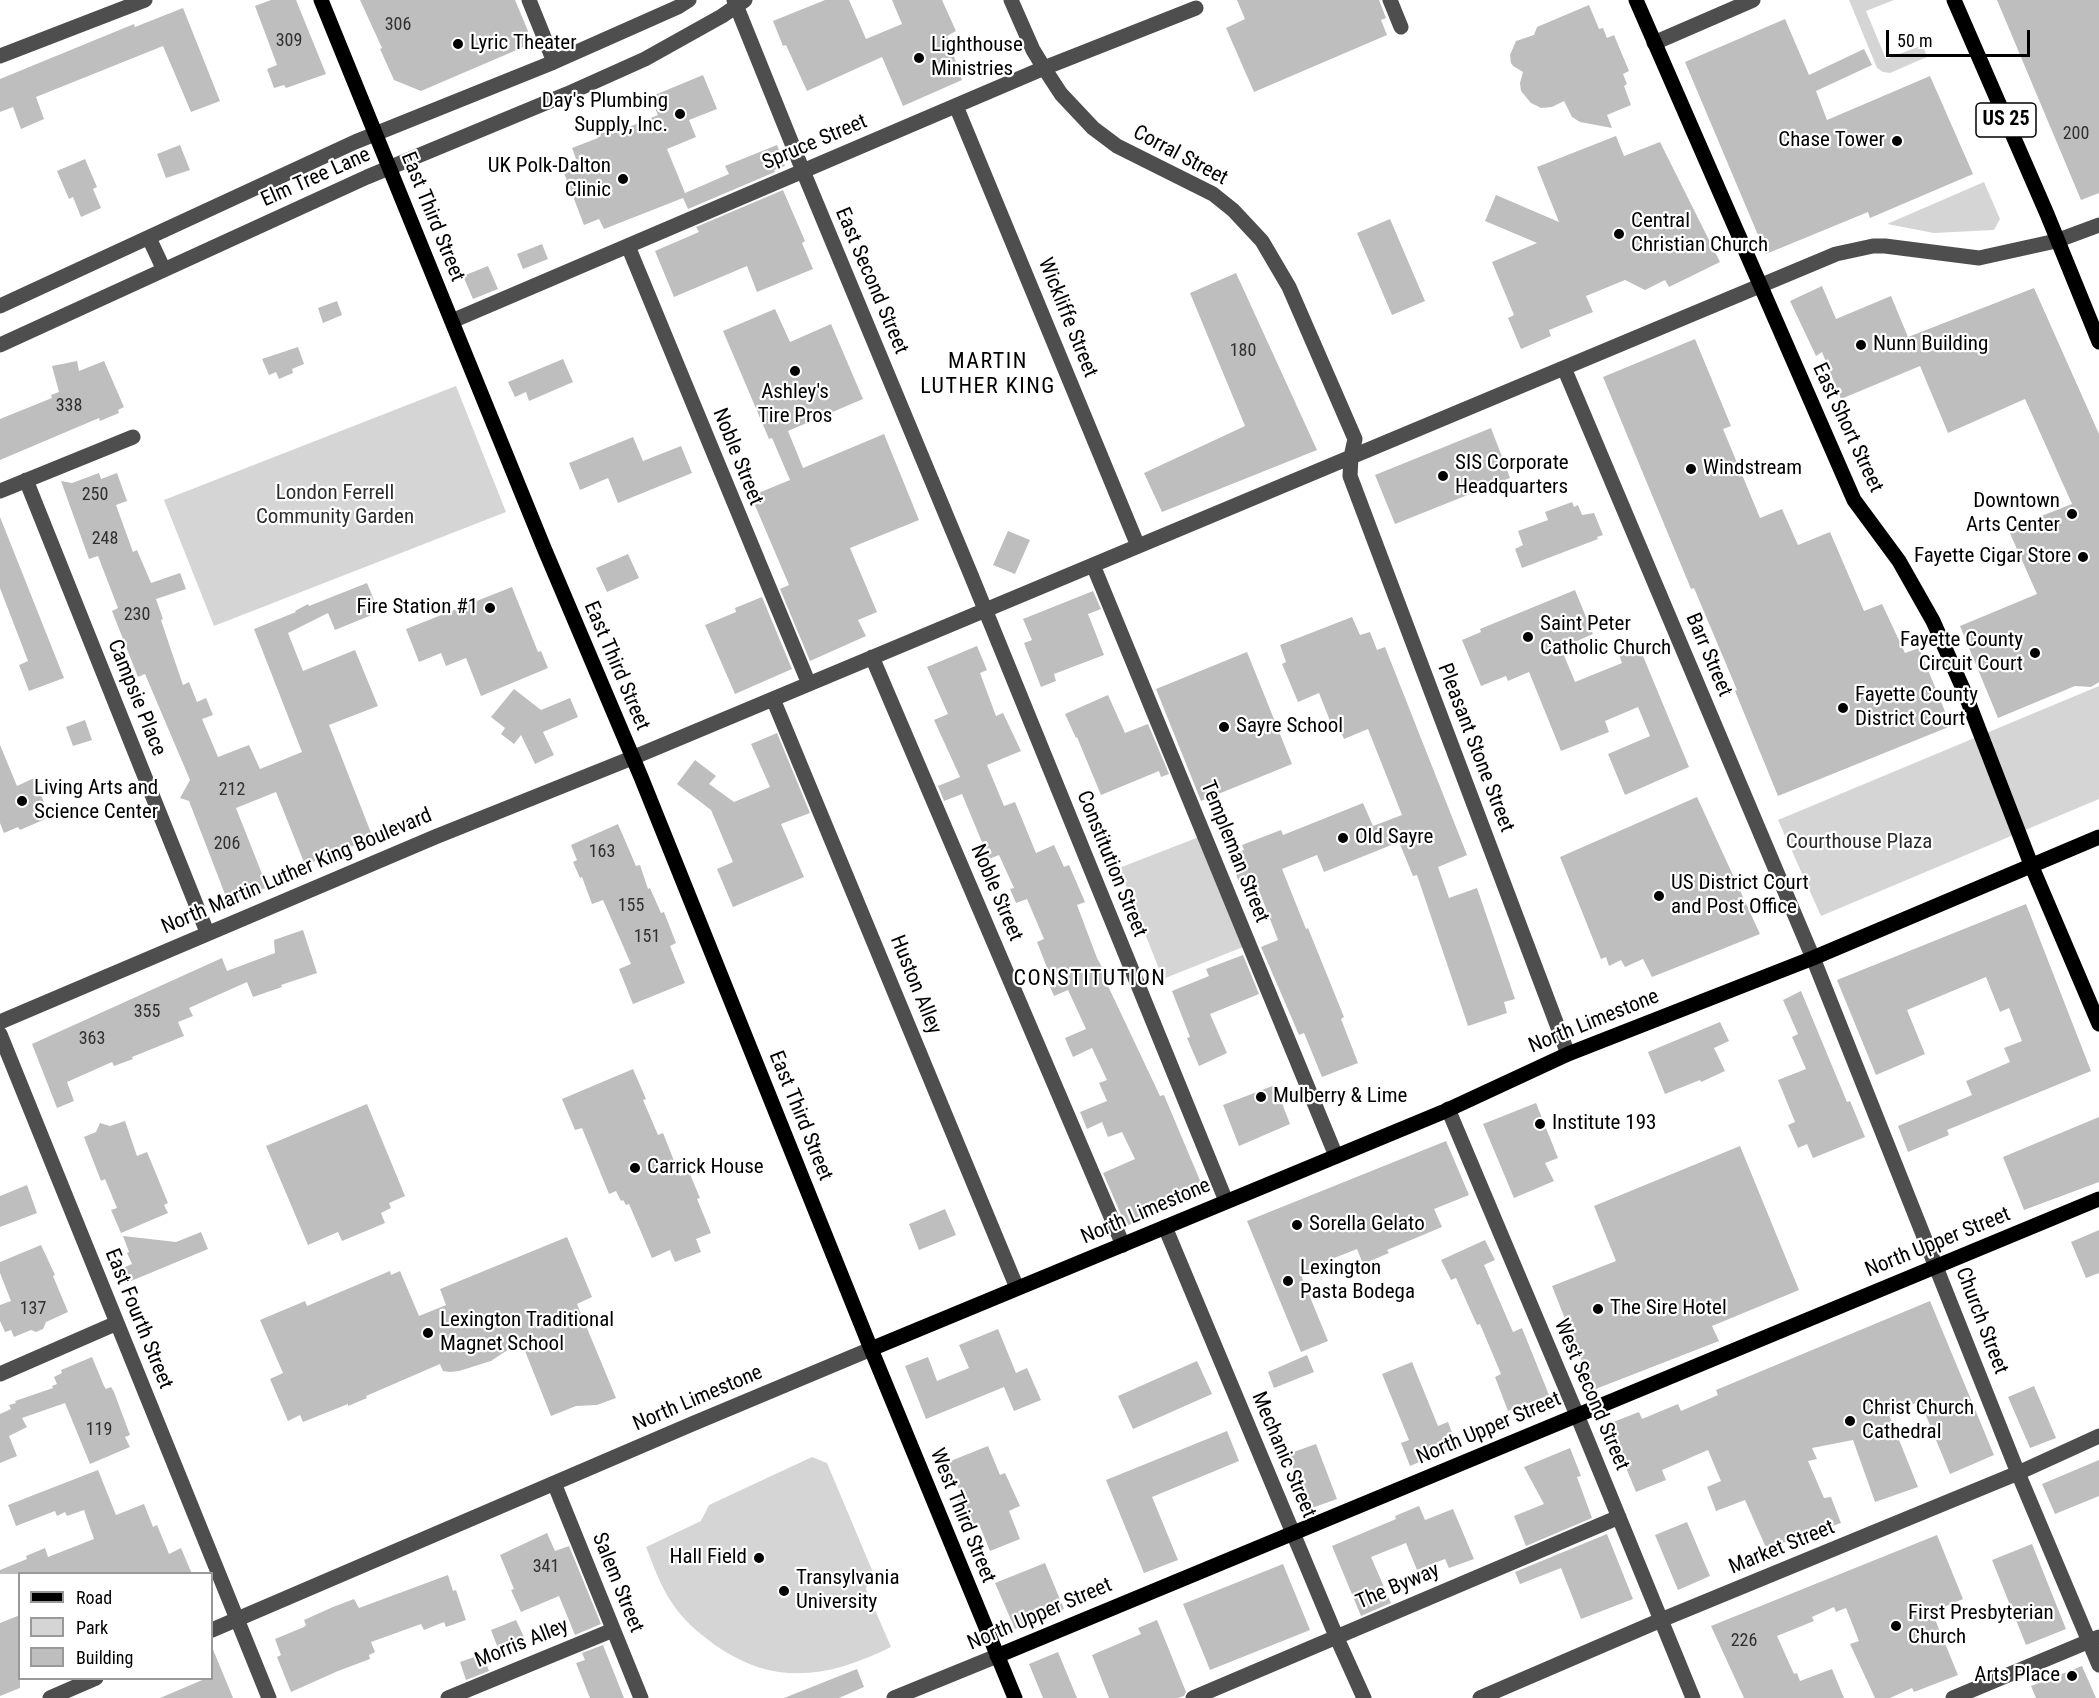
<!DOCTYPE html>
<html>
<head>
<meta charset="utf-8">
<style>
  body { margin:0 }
  #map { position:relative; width:2099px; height:1698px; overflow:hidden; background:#fff; font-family:"Roboto Condensed",sans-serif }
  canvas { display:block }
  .legend { position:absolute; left:18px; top:1572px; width:195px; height:108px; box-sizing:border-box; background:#fff; border:2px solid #999; margin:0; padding:8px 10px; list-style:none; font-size:18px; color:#000 }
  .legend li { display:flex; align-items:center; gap:12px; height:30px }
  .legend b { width:30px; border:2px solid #999 }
  .scale { position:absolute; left:1886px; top:30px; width:144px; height:27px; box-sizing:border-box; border:3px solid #000; border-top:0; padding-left:8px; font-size:18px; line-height:21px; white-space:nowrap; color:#000; -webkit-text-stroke:4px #fff; paint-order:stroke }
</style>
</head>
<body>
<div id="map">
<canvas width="2099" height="1698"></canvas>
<ul class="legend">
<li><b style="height:8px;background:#000"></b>Road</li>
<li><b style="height:16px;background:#d5d5d5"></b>Park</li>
<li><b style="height:16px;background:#bebebe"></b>Building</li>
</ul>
<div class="scale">50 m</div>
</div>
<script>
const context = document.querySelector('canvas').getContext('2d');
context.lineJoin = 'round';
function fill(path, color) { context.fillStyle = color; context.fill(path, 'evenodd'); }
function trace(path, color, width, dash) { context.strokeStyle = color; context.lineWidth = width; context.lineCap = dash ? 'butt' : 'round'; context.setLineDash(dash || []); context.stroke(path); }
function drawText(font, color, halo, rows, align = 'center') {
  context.font = font + ' "Roboto Condensed",sans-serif'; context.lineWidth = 4.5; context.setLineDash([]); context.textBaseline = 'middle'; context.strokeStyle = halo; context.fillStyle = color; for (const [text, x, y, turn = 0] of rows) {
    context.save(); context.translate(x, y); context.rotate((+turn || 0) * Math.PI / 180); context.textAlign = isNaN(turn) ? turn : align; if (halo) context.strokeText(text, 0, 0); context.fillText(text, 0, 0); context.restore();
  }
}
fill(new Path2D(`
  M1849,0H1894L1866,11L1886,59L1923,45L1927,57L1890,73L1883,72L1877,68Z
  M1984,182L2000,219L1994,230L1934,233L1887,224Z
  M456,386L506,512L214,626L164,500Z
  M2099,686V799L1821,916L1778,820Z
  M1199,837L1243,947L1163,979L1119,868Z
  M812,1457L827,1463L872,1570L866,1589L891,1647C832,1676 779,1687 721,1649C703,1637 686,1623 674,1606C661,1588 654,1567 646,1547L701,1521L709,1505Z`), '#d5d5d5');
fill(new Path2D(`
  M271,0H296L326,74L286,88L284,85L274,88L267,69L277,65L255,6Z
  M360,0H515L533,43L421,91L394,80L380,49L382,48Z
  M825,0H849L866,39L902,24L892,0H942L956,31L947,36L962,80L903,106L882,57L807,91L786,45L783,46L773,21Z
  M1237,0H1379L1386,18L1381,20L1387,35L1254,92L1226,28L1245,19Z
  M1997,0H2099V193L2081,200Z
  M1589,5L1599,29L1603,28L1607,38L1614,35L1629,71L1623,74L1627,84L1624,86L1631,105L1607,115L1612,128L1580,122L1572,117L1564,101L1552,107L1541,108L1531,103L1521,91L1520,83L1523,72L1513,66L1511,63L1510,55L1516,41L1534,35L1537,27Z
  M183,8L220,101L191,112L163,46L36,97L44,119L21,129L13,107L0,112V79L134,24L135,27Z
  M1785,19L1809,75L1864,49L1872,65L1816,91L1827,120L1930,76L1973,174L1870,218L1868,212L1766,254L1685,62Z
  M703,75L717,109L689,120L696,137L667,149L685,193L729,174L725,166L777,145L785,166L774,170L775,172L688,209L683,198L604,229L599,219L584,225L564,173L579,167L572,148L598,138L594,130L608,124L612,134L658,115L650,97Z
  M1616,136L1624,156L1660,142L1720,262L1669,287L1665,280L1645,290L1625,280L1586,296L1593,312L1549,330L1551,336L1521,349L1508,318L1514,315L1492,262L1537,243L1485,221L1496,195L1559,222L1537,167Z
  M180,145L190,170L166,178L157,154Z
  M85,159L97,187L93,189L101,208L81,217L73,197L69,199L57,171Z
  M783,190L805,241L802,243L813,269L757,292L747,266L674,297L655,251L699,232L696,227Z
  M1390,219L1425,301L1392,315L1357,233Z
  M542,244L548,259L523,269L517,254Z
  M488,266L498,289L473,299L463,276Z
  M1236,273L1317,450L1162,512L1144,473L1245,426L1190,293Z
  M1822,286L1836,319L1891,296L1908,337L2034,288L2099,434V682L2091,687L2075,686L1998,718L1960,626L2037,594L2008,529L2072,504L2025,399L1948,433L1920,366L1841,399L1822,352L1816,356L1790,301Z
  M337,301L342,315L323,323L318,308Z
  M775,309L790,342L831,324L863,399L788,431L803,468L884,434L919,520L850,548L877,612L858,620L866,636L810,661L780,589L789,585L751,496L790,480L772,438L769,439L723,331Z
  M1695,339L1731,426L1723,429L1760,518L1782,509L1798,545L1830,532L1864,611L1882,604L1905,653L1919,648L1951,726L1778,796L1735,691L1737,690L1694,588L1691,589L1603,377Z
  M298,347L304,364L292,369L293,373L279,379L276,372L269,375L262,359Z
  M563,359L573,382L529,401L526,392L515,397L508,382Z
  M77,361L79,371L104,361L124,407L118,410L119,413L100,421L99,418L0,460V419L52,398L51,395L59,392L52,366Z
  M1491,428L1510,478L1395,524L1375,475Z
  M633,437L643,461L681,446L692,473L618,503L608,478L580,490L569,463Z
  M99,473L101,479L117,473L127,501L116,505L133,552L137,550L151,583L180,573L186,589L156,599L163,619L161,620L170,647L183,685L189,682L197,702L206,698L213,715L202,719L218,757L249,745L260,769L302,752L254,629L296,612L295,611L308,604L309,606L367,583L379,612L335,630L328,613L288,633L303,671L355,650L378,706L329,725L373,838L305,865L276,792L236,808L264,879L262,880L266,888L228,902L189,801L180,798L190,780L145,674L138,677L112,611L118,608L98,556L89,559L61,481L72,483Z
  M1572,502L1574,507L1578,505L1582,515L1594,513L1603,535L1597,537L1598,539L1522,568L1515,549L1523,545L1518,531L1548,520L1545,512Z
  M0,517L64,678L29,691L19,665L28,661L0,588Z
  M1008,531L1030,540L1015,574L993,565Z
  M628,554L639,578L607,592L596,568Z
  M512,587L538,652L541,651L548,668L481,696L466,658L446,666L441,653L419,662L406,629Z
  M1575,590L1593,634L1561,648L1575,682L1622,663L1618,652L1638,644L1689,767L1625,795L1608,754L1650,736L1638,707L1605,721L1609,732L1561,751L1529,672L1508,681L1506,676L1481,686L1462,640L1481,632L1480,629Z
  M1093,591L1101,609L1088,614L1104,655L1054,674L1056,681L1041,687L1024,643L1032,640L1023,619Z
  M762,597L792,669L735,694L705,625L736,612L735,608Z
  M1352,617L1360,635L1370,632L1377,650L1385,647L1467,855L1438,867L1449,898L1477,888L1515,999L1504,1002L1507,1013L1468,1026L1417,875L1413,876L1399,842L1324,872L1317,855L1282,869L1306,929L1308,928L1344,1017L1341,1019L1358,1063L1322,1077L1304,1033L1299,1035L1261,947L1278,940L1255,880L1240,885L1229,856L1244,850L1242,845L1281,830L1283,835L1363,803L1373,826L1402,815L1368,729L1344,739L1339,728L1334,731L1319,693L1298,702L1282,664L1286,662L1280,645Z
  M977,646L987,670L980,673L996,716L1003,713L1021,751L987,765L1004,806L1015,802L1036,853L1054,845L1064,867L1069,865L1085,902L1077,905L1097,958L1111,984L1108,986L1160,1096L1164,1095L1204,1190L1180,1200L1177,1195L1150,1207L1154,1215L1126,1226L1103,1173L1135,1159L1122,1132L1108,1137L1102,1122L1087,1129L1080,1112L1107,1101L1099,1083L1107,1080L1092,1048L1073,1057L1065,1038L1086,1029L1068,990L1054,996L1047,980L1051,978L1037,942L1044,939L1027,899L1016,903L1010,889L1014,888L999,855L989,859L962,794L944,801L938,786L960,777L934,720L948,714L927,667Z
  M1247,652L1292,764L1201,801L1156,689Z
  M514,689L541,710L570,698L578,717L543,732L554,755L535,764L521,735L514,744L501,734L505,728L491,717Z
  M1108,695L1125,733L1148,724L1169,774L1161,777L1159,771L1101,795L1077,737L1076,738L1065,714Z
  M85,720L92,740L73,746L66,727Z
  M777,733L810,813L781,824L804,877L733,907L717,869L733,862L711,810L677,784L695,760L716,776L709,784L734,802L770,787L751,744Z
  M0,745L17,786L34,778L50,817L20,830L18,827L4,833L0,823Z
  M1697,797L1760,934L1652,977L1643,959L1625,967L1621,960L1609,966L1606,957L1601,959L1560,857Z
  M618,824L636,866L640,865L648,889L650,888L661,913L664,912L676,943L670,946L685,983L633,1004L619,969L631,964L603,900L592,904L582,877L580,878L573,862L577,860L571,845Z
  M2026,904L2091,1071L1947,1130L1949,1135L1908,1152L1898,1126L1972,1095L1966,1081L2010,1062L2004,1048L2022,1041L2009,1008L2000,1012L1986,977L1907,1010L1925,1054L1876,1075L1837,980Z
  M303,930L317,973L281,985L282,987L253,997L247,982L189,1008L193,1016L178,1022L184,1036L132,1057L133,1059L114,1066L112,1062L67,1082L74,1101L57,1108L32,1044L222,958L227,971L275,953L274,940Z
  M1243,955L1259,994L1210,1014L1227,1053L1199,1066L1187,1038L1190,1037L1172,991L1209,976L1206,969Z
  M1801,991L1847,1102L1850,1101L1865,1137L1813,1158L1807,1144L1798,1148L1788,1125L1795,1122L1778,1080L1806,1069L1792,1037L1798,1034L1783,1000Z
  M1720,1022L1729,1041L1714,1048L1725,1071L1701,1082L1700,1080L1665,1094L1648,1052Z
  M633,1069L646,1099L643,1100L658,1135L663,1133L680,1176L689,1172L700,1198L697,1199L711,1233L696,1239L701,1252L675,1262L670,1250L652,1258L629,1204L626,1205L623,1200L621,1201L616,1191L609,1194L582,1128L575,1130L562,1099Z
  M1275,1085L1290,1124L1239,1146L1223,1105Z
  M1536,1103L1558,1158L1545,1163L1554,1181L1514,1198L1483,1124Z
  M367,1104L405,1196L389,1203L391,1208L381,1213L385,1223L342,1241L338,1232L308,1245L266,1146Z
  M2099,1117V1182L2024,1210L2003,1157Z
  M125,1121L137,1156L147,1152L168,1203L164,1205L168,1213L121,1233L111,1210L117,1208L105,1179L101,1181L84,1137L96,1132L100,1123L110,1126Z
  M1446,1141L1469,1195L1434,1209L1442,1227L1387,1250L1389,1253L1363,1264L1357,1249L1324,1262L1326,1266L1301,1275L1328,1341L1301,1352L1247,1221Z
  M1740,1146L1799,1290L1712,1326L1719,1341L1593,1390L1552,1286L1616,1261L1594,1206Z
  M27,1185L37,1213L0,1227V1196Z
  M945,1209L956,1235L919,1250L909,1224Z
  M2099,1230V1273L2086,1278L2071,1242Z
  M201,1232L208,1249L131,1281L125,1267L132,1264L127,1253L129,1252L123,1236L176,1242Z
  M567,1237L592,1297L577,1304L616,1398L597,1405L576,1406L551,1416L521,1341L491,1361L459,1371L450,1372L443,1371L440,1364L366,1396L367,1398L348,1406V1404L303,1422L300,1415L288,1421L270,1379L283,1373L260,1320L305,1301L307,1306L390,1271L391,1275L400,1271L419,1316L446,1305L440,1289Z
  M1485,1240L1495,1260L1484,1265L1513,1332L1522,1328L1549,1395L1508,1411L1495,1377L1501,1374L1480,1324L1477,1325L1456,1278L1451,1280L1441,1260Z
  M41,1245L55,1275L53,1276L68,1312L46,1322L43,1329L36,1332L31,1330L14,1337L11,1330L5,1332L0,1321V1305L11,1301L0,1273V1262Z
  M1930,1301L1994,1455L1950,1474L1920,1401L1889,1415L1918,1487L1875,1502L1853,1440L1812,1448L1817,1459L1808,1461L1824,1498L1831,1497L1841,1523L1809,1534L1808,1532L1767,1550L1745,1500L1716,1511L1707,1487L1721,1481L1708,1450L1662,1470L1666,1480L1636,1492L1608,1424L1639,1412L1642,1419L1678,1404L1681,1411L1718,1395L1716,1390Z
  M998,1329L1016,1373L1027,1368L1041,1400L1014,1411L1004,1387L926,1419L905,1366L928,1357L937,1381L969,1368L959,1345Z
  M1307,1355L1314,1372L1274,1388L1268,1372Z
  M92,1357L104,1386L106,1389L111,1387L114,1392L130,1435L125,1437L130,1447L90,1464L65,1403L22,1418L27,1427L9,1436L17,1456L0,1463V1414L11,1409L9,1405L16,1403L15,1401L53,1388L52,1386L57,1384L54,1377L62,1373L61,1370Z
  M1197,1361L1212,1394L1133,1429L1118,1396Z
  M1412,1362L1438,1426L1448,1422L1457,1446L1410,1466L1401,1443L1409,1440L1382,1374Z
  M2034,1386L2056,1438L2030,1448L2008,1397Z
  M1227,1431L1239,1461L1152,1497L1178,1560L1144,1573L1106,1480Z
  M1316,1444L1337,1499L1309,1509L1288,1454Z
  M988,1446L1000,1475L1005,1473L1020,1506L1009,1511L1020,1539L990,1551L979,1524L969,1528L955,1495L960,1492L948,1462Z
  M1570,1448L1581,1476L1577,1477L1592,1518L1526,1546L1514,1516L1544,1504L1524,1467Z
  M2099,1460V1496L2055,1514L2042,1484Z
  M98,1470L116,1515L144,1504L153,1527L157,1525L169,1554L181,1548L192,1574H0V1570L27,1559L26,1556L45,1548L48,1557L94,1539L84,1510L67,1516L65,1512L57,1516L55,1511L16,1526L8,1505Z
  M1419,1506L1425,1520L1453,1509L1474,1559L1449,1568L1445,1559L1417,1570L1406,1543L1371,1557L1391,1603L1361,1616L1332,1546L1396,1519L1395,1516Z
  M1687,1522L1710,1576L1678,1590L1655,1535Z
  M547,1533L555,1551L569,1546L601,1624L575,1635L559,1596L521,1612L511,1590L514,1589L500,1555Z
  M1607,1534L1633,1599L1581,1619L1561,1568L1520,1584L1515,1572Z
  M1937,1535L1963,1599L1932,1612L1958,1675L1914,1692L1912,1688L1890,1698H1875L1850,1644L1859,1641L1846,1608L1836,1612L1834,1607L1812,1617L1814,1621L1777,1636L1794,1674L1797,1673L1800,1681L1832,1669L1844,1698H1744L1711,1626Z
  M2032,1544L2066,1629L2026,1645L1992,1560Z
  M1045,1563L1064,1609L1015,1629L995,1583Z
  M1283,1564L1310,1630L1210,1670L1183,1604Z
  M448,1575L453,1591L456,1590L466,1620L446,1627L444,1622L424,1630L421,1624L371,1642L375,1652L369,1655L370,1659L338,1671L291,1692L277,1657L281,1655L275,1639L304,1627L306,1625L304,1620L333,1607L354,1599L359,1608Z
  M20,1615V1688L0,1696V1623Z
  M516,1620L524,1637L520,1639L523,1647L501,1656L491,1630Z
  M1157,1620L1186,1692L1184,1696L1178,1698H1109L1092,1655L1141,1634L1138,1628Z
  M603,1645L624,1698H590L576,1663L585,1660L582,1653Z
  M212,1647L233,1698H160L207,1678H212Z
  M1058,1652L1077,1698H1043L1029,1664Z
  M483,1654L489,1671L466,1680L460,1662Z
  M2082,1666L2096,1698H2036L2031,1686Z
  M857,1669L864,1687L839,1698H784Z`), '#bebebe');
trace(new Path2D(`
  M529,0L554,62
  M734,0L803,171L971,575L1226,1201
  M1011,0L1033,50L1044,68L1061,94L1093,128L1117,146L1213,194L1233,210L1262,241L1289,287L1355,439L1351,457L1350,476L1568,1054
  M1390,0L1401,27
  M1654,43L1753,0
  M0,56L145,0
  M956,106L1138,546
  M149,238L164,270
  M628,246L809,684
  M0,306L355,142L554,62L678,7L689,0
  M452,321L1044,68L1196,8
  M0,345L367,177L567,94L645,59L722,16L745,0
  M1564,368L1813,958L2018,1473L2099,1665
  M26,480L207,932
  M0,491L133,437
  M1093,565L1336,1156
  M872,657L1123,1245
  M773,699L1017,1288
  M0,1022L435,837L632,758L1836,254L1873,246H1885L1979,258L2056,241L2099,225
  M0,1034L269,1698
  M1448,1109L1577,1415L1693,1698
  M1165,1227L1336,1636L1364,1698
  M0,1374L117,1323
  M554,1483L641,1698
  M212,1630L692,1424L871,1349
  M50,1698L96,1678
  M448,1698L613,1630
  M894,1698L997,1656
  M1193,1698L1619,1517
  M1480,1698L1661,1620L2018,1473L2099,1436
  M1953,1698L2099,1637`), '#4e4e4e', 15);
trace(new Path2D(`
  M321,0L544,548L641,777L871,1349L1015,1698
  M1636,0L1854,500L1899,561L1933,621L1964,691L2032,867L2099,1024
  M1954,0L2047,214L2099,342
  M871,1349L1443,1112L1568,1054L1813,958L2099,837
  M997,1656L2099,1199`), '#000', 15);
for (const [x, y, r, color] of [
  [458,44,6,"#000"],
  [919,58,6,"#000"],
  [680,114,6,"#000"],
  [1897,141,6,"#000"],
  [623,179,6,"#000"],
  [1619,234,6,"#000"],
  [1861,345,6,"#000"],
  [795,371,6,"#000"],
  [1691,469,6,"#000"],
  [1443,476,6,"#000"],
  [2072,514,6,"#000"],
  [2083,557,6,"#000"],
  [490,608,6,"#000"],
  [1528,637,6,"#000"],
  [2035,653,6,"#000"],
  [1843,708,6,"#000"],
  [1224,727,6,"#000"],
  [22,801,6,"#000"],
  [1343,838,6,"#000"],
  [1659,896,6,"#000"],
  [1261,1097,6,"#000"],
  [1540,1124,6,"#000"],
  [635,1168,6,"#000"],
  [1297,1225,6,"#000"],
  [1288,1281,6,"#000"],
  [1598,1309,6,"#000"],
  [428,1333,6,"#000"],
  [1850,1421,6,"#000"],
  [759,1558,6,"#000"],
  [784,1591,6,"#000"],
  [1896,1626,6,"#000"],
  [2072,1676,6,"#000"]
]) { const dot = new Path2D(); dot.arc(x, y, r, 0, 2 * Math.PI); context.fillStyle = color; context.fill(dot); trace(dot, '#fff', 2); }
drawText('18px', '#303030', null, [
  ["306",398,25],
  ["309",289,41],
  ["200",2076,134],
  ["180",1243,351],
  ["338",69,406],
  ["250",95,495],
  ["248",105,539],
  ["230",137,615],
  ["212",232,790],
  ["206",227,844],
  ["163",602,852],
  ["155",631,906],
  ["151",647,937],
  ["355",147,1012],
  ["363",92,1039],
  ["137",33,1309],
  ["119",99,1430],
  ["341",546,1567],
  ["226",1744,1641]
]);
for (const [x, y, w] of [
  [2006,120,60]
]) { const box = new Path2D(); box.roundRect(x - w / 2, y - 17, w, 34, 4.5); context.fillStyle = '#fff'; context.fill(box); trace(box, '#000', 1.5); }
drawText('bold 20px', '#000', null, [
  ["US 25",2006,120]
]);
drawText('21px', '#000', '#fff', [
  ["Lyric Theater",470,44],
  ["Lighthouse",931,46],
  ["Ministries",931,70],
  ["Day's Plumbing",668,102,"right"],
  ["Supply, Inc.",668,126,"right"],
  ["Chase Tower",1885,141,"right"],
  ["UK Polk-Dalton",611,167,"right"],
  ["Clinic",611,191,"right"],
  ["Central",1631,222],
  ["Christian Church",1631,246],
  ["Nunn Building",1873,345],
  ["Ashley's",795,393,"center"],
  ["Tire Pros",795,417,"center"],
  ["SIS Corporate",1455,464],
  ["Headquarters",1455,488],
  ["Windstream",1703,469],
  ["Downtown",2060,502,"right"],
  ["Arts Center",2060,526,"right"],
  ["Fayette Cigar Store",2071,557,"right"],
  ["Fire Station #1",478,608,"right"],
  ["Saint Peter",1540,625],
  ["Catholic Church",1540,649],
  ["Fayette County",2023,641,"right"],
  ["Circuit Court",2023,665,"right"],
  ["Fayette County",1855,696],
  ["District Court",1855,720],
  ["Sayre School",1236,727],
  ["Living Arts and",34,789],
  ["Science Center",34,813],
  ["Old Sayre",1355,838],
  ["US District Court",1671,884],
  ["and Post Office",1671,908],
  ["Mulberry & Lime",1273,1097],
  ["Institute 193",1552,1124],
  ["Carrick House",647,1168],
  ["Sorella Gelato",1309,1225],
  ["Lexington",1300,1269],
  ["Pasta Bodega",1300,1293],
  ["The Sire Hotel",1610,1309],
  ["Lexington Traditional",440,1321],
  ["Magnet School",440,1345],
  ["Christ Church",1862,1409],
  ["Cathedral",1862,1433],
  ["Hall Field",747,1558,"right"],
  ["Transylvania",796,1579],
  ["University",796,1603],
  ["First Presbyterian",1908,1614],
  ["Church",1908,1638],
  ["Arts Place",2060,1676,"right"]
], 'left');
drawText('21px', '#000', '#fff', [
  ["Spruce Street",815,143,-23],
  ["Corral Street",1180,156,28],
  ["Elm Tree Lane",316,178,-24],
  ["East Third Street",432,217,68],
  ["East Second Street",871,281,67],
  ["Wickliffe Street",1067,318,68],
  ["East Short Street",1847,428,65],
  ["Noble Street",737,457,68],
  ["Barr Street",1708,655,67],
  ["East Third Street",616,666,67],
  ["Campsie Place",136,698,68],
  ["Pleasant Stone Street",1475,748,69],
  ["Templeman Street",1234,852,68],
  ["Constitution Street",1111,864,68],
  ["North Martin Luther King Boulevard",297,872,-23],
  ["Noble Street",996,893,67],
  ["Huston Alley",915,985,68],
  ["North Limestone",1594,1022,-22],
  ["East Third Street",800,1116,68],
  ["North Limestone",1146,1212,-23],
  ["North Upper Street",1938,1243,-22],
  ["East Fourth Street",138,1319,68],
  ["Church Street",1981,1321,69],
  ["West Second Street",1591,1395,67],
  ["North Limestone",698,1399,-23],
  ["North Upper Street",1489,1429,-23],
  ["Mechanic Street",1283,1455,67],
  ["West Third Street",962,1516,68],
  ["Market Street",1782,1548,-22],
  ["Salem Street",617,1583,68],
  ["The Byway",1398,1587,-23],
  ["North Upper Street",1040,1615,-23],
  ["Morris Alley",522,1644,-22]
]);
drawText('21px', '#2c2c2c', '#fff', [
  ["London Ferrell",335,494],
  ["Community Garden",335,518],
  ["Courthouse Plaza",1859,843]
]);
context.letterSpacing = '1.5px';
drawText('22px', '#000', '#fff', [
  ["MARTIN",988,362],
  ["LUTHER KING",988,387],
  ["CONSTITUTION",1090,979]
]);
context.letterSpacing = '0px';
</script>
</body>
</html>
